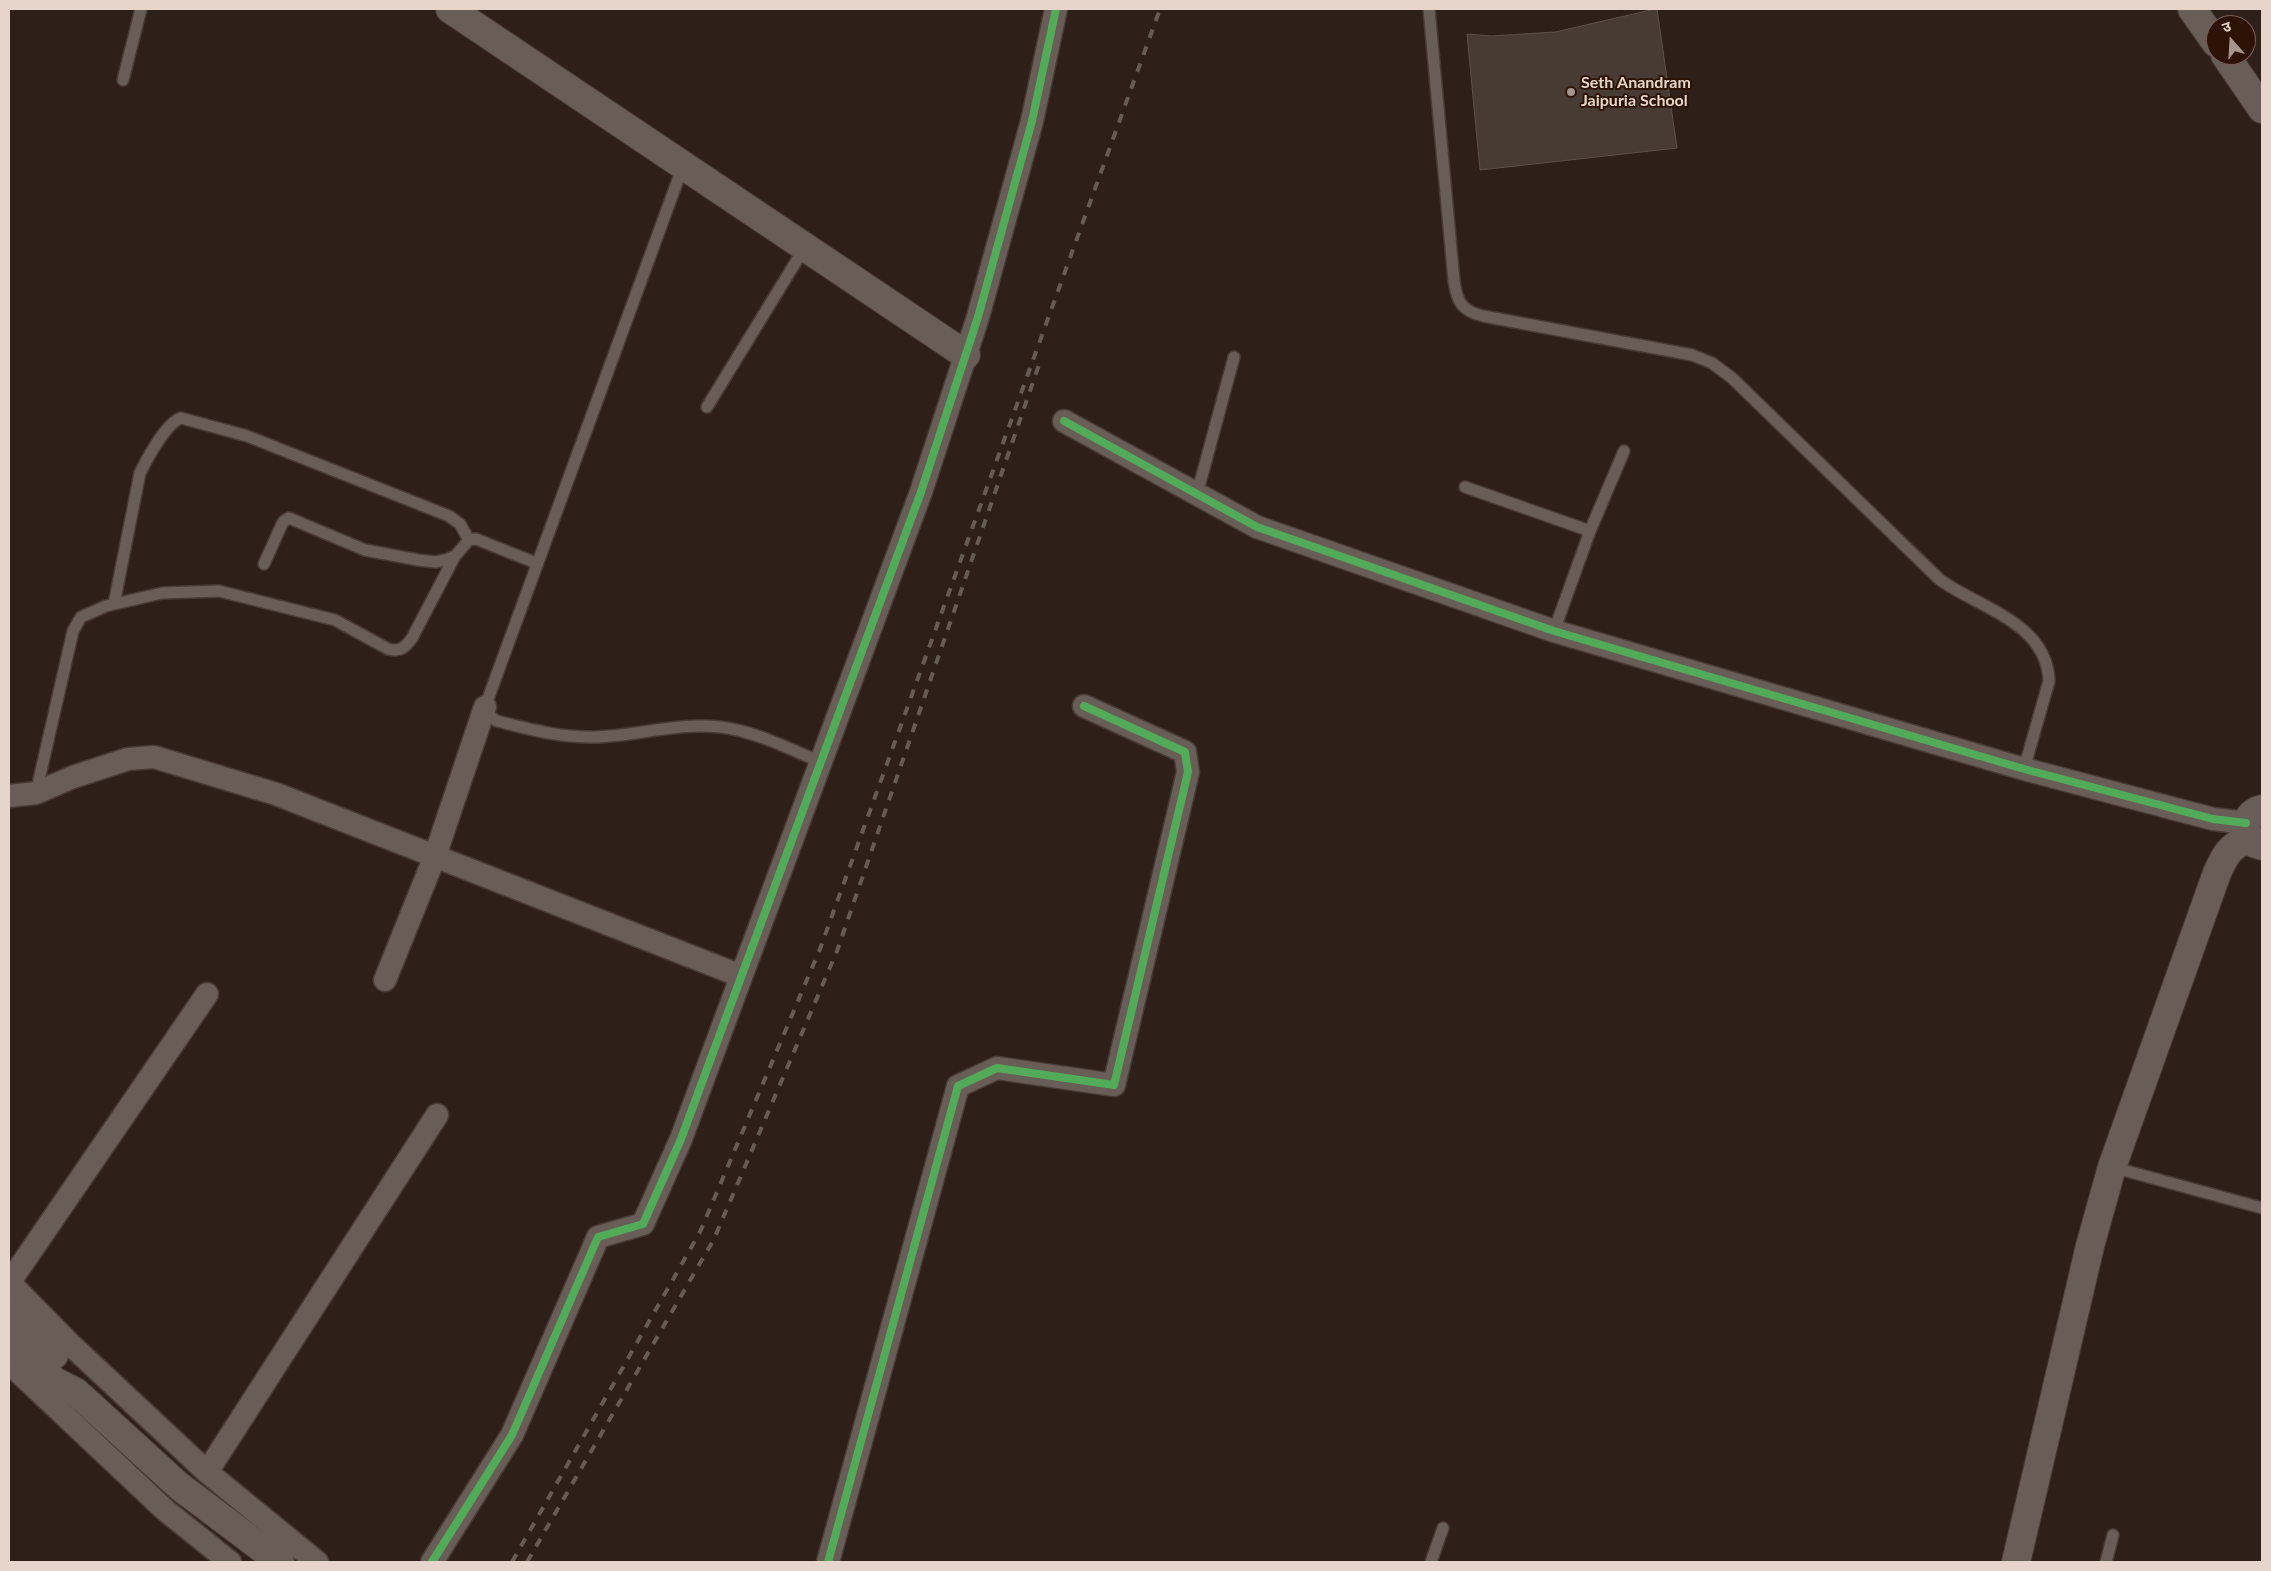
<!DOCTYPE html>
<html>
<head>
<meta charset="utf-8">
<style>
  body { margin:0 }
  #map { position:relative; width:2271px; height:1571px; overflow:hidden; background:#2e2018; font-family:Lato,"Noto Sans Devanagari",sans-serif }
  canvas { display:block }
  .frame { position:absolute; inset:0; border:10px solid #e7d4cb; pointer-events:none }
  .north { position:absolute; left:2206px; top:15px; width:50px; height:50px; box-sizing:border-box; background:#2d1305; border:1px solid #776054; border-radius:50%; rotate:341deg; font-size:14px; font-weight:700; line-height:20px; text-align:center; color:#e7d4cb }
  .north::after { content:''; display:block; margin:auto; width:18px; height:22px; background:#a6958c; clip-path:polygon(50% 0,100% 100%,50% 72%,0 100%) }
</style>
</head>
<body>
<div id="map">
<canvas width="2271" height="1571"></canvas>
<div class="frame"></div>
<div class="north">उ</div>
</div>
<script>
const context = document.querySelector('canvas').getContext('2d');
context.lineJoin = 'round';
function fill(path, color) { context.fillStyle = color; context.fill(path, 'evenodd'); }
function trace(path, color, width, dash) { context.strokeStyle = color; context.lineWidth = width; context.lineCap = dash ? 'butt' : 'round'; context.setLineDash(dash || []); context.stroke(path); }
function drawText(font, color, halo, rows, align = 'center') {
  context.font = font + ' Lato,sans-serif'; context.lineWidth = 4; context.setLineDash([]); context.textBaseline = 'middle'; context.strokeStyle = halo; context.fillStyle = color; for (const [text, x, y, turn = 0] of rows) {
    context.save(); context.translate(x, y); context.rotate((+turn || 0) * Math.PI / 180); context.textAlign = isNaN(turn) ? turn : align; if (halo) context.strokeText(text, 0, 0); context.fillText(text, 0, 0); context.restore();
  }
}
const building = new Path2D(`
  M1657,9L1677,148L1480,170L1467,34L1491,36L1555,32Z`);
fill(building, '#473b34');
trace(building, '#5d514a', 1);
const service = new Path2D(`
  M1429,9L1454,281C1457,302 1462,311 1483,316L1692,355L1712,363L1732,378L1939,579C1978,608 2047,622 2049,681L2024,769
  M123,80L141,9
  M683,166L485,707L489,716L497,721C529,729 561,738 595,737C637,736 678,722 720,727C755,731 789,749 821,762
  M707,407L805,247
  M1465,487L1590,531
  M1197,494L1234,357
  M264,564L282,524L284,521L289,518L365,550L418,560L436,562L448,559L455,556L469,540L476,539L536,563
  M114,604L140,473C147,459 166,423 181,418L247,436L449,516L460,524L469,540
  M1554,631L1590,531L1624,451
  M36,793L73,631L81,617L106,606L162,593L219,591L335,620L388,649C400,652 405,648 412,638L455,556
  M2112,1167L2262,1208
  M1431,1562L1443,1528
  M2106,1562L2113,1535`);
const minor = new Path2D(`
  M1064,421L1257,527L1554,631L2024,769L2213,819L2246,823
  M9,796L36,793L73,777L128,759L154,757L276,794L741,976
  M385,980L435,856L485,707
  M9,1282L70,1344L207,1472L317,1562
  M9,1283L207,994
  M9,1363L165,1510L230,1562
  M207,1472L437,1115
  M432,1562L512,1435L598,1237L643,1224L681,1139L921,492L978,317L1032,121L1056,9
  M828,1562L958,1086L997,1068L1114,1085L1188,772L1185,752L1084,706`);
const tertiary = new Path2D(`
  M450,9L966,355
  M2192,9L2216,43
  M2225,55L2262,109
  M2262,809C2251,812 2246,819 2246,831L2253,843L2262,846
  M9,1309L54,1355
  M9,1336L54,1381L76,1392L179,1486L280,1562
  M2016,1562L2090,1246L2112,1167L2217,873C2226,853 2229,848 2248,838`);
trace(service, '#483b35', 14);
trace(minor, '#483b35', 25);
trace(tertiary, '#483b35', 30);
trace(service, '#695d57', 11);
trace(minor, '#695d57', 22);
trace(tertiary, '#695d57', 28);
trace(new Path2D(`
  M512,1562L700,1232L820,949L1160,9
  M527,1562L714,1239L837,951L1041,359`), '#665c55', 4, [9, 9]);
trace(new Path2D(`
  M1064,421L1257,527L1554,631L2024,769L2213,819L2246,823
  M432,1562L512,1435L598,1237L643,1224L681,1139L921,492L978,317L1032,121L1056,9
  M828,1562L958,1086L997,1068L1114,1085L1188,772L1185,752L1084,706`), '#51ab58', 8);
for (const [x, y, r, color] of [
  [1571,92,5,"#a6958c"]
]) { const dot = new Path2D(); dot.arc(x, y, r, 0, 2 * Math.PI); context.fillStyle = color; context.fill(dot); trace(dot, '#2d1305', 2); }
drawText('bold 16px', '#e7d4cb', '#2d1305', [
  ["Seth Anandram",1581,83],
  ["Jaipuria School",1581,101]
], 'left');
</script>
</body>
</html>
